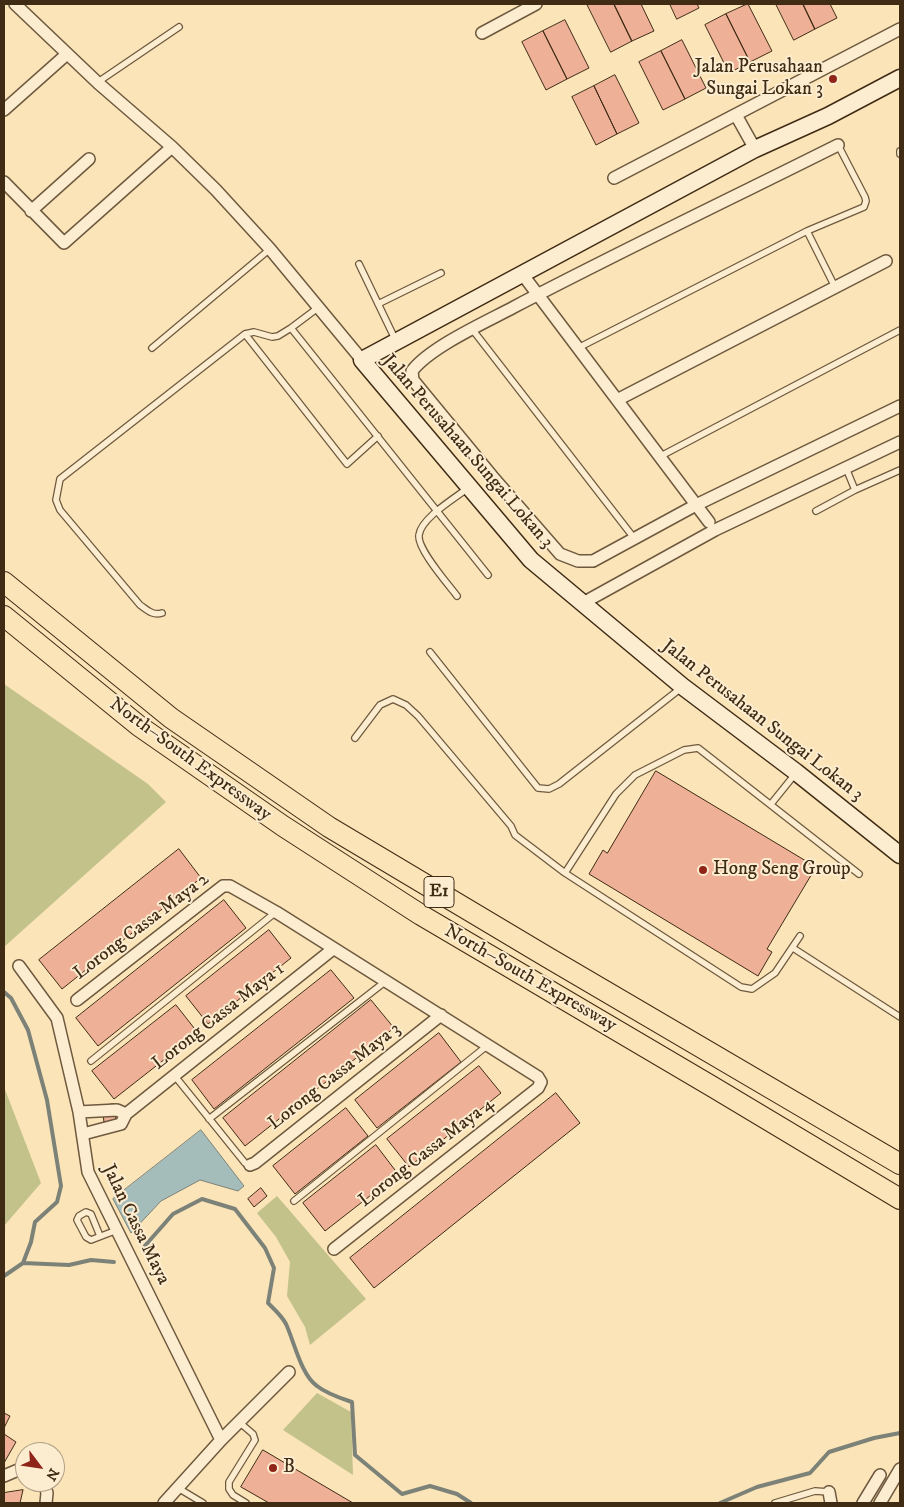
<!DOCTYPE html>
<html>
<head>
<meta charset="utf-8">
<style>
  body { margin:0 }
  #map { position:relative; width:904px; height:1507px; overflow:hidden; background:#fae4b8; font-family:"IM FELL DW Pica",serif }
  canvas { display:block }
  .frame { position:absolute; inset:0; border:5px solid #402b15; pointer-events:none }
  .north { position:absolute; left:15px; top:1442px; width:50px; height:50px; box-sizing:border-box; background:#fcedd1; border:1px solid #b19f86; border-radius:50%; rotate:121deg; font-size:14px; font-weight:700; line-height:20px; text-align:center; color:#402b15 }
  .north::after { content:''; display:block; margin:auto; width:18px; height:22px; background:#8f2418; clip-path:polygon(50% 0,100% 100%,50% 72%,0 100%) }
</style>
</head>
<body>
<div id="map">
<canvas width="904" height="1507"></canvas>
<div class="frame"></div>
<div class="north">N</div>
</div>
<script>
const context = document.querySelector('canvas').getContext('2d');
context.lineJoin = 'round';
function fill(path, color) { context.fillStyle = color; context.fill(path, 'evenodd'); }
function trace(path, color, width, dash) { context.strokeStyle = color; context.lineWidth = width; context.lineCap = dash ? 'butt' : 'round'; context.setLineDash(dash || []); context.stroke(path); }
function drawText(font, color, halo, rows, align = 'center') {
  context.font = font + ' "IM FELL DW Pica",serif'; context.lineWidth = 4; context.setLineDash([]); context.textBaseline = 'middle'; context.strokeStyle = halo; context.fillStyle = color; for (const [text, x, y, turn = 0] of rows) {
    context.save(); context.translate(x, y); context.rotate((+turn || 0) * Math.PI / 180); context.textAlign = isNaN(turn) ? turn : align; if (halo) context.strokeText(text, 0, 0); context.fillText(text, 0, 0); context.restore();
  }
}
fill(new Path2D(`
  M4,684L148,784L166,802L4,947Z
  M4,1087L41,1183L4,1226Z
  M277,1196L366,1299L310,1345L305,1327L287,1296L290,1262L276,1237L257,1213Z
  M317,1393L351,1412L353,1475L283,1430Z`), '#c4c28b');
const water = new Path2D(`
  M201,1130L244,1186L238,1191L200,1180L161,1201L131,1233L113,1199Z`);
fill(water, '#a4bcba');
trace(water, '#7c8278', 1);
trace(new Path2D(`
  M4,992L11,998L28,1030L47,1100L61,1186L57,1202L35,1222L31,1242L23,1263L4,1276
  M143,1248L173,1214L202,1199L235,1209L265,1248L274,1268L268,1303C274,1309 282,1316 286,1324C294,1341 301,1375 317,1386C327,1394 340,1398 352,1402L355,1455L402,1494L430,1486L457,1494L471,1503
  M23,1263L69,1265L91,1260L114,1262
  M720,1503L757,1487L810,1473L829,1452L874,1438L900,1433`), '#7c8278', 4);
const building = new Path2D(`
  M587,4H614L632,41L611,52Z
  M614,4H641L654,31L632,41Z
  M670,4H697L699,8L677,19Z
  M748,4L772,51L750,62L726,14Z
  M776,4H803L815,29L794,40Z
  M803,4H830L837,18L815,29Z
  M726,14L750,62L729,73L705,25Z
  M565,20L589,68L567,79L543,31Z
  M543,31L567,79L546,90L522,42Z
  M682,40L706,88L685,99L661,51Z
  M661,51L685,99L663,110L639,62Z
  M615,75L639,123L617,134L594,86Z
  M594,86L617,134L596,145L572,97Z
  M656,771L816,867L767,949L772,952L758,976L589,874L603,850L607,853Z
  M179,849L201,878L62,989L39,960Z
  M224,900L246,928L98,1046L76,1018Z
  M269,930L291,958L208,1024L186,996Z
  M331,970L354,998L214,1109L192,1080Z
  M371,1000L394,1028L245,1146L223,1118Z
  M176,1005L198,1033L114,1099L92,1071Z
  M439,1033L461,1062L377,1128L355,1100Z
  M479,1066L501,1093L409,1167L387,1139Z
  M556,1093L580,1123L374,1288L350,1258Z
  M114,1104L117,1128L105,1130L102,1106Z
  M346,1108L368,1136L295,1194L273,1166Z
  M376,1145L398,1174L325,1231L303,1203Z
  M261,1188L267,1196L254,1207L248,1199Z
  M4,1413L10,1416L4,1428Z
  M4,1434L16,1442L4,1463Z
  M263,1450L353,1503H269L241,1487Z
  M23,1490L20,1503H4V1493Z`);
fill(building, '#eeb097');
trace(building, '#402b15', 1);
const service = new Path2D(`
  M98,82L179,27
  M900,151V154
  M807,231L835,287
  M359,264L396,341
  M378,304L441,273
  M291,328L319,307
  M472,329L634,538
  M245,334L347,464L378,436
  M152,348L270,249
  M578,348L807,231L864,207L866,201L865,197L838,145
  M659,457L900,330
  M846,468L855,490L900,470
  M816,511L855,490
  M457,596C448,584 417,549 419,535C421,518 455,498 468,488
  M162,613C153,616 147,610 140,605L60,510L56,500L60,479L245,334L254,332L272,337L278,336L291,328L488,575
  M430,652L538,788L549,789L559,784L681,688
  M355,738L380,705L393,699L406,705L418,716L511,826L515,835L565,873L741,987L752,989L775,973L800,936
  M771,804L796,773
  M565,873L616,794L635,775L684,750L698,748L859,874
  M793,948L900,1017
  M91,1061L276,912
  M174,1075L245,1163L250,1165
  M209,1119L386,981
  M294,1201L488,1045
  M100,1236L91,1214L86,1212L79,1216L77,1220L86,1237L91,1240L117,1230
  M239,1422L253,1434L255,1440L229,1482V1489L233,1495L246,1503
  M178,1488L203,1503
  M775,1503L815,1491L829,1492`);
const minor = new Path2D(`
  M15,4L98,83L172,147L216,190L270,249L362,360
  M482,33L536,4
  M4,110L67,54
  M736,115L755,149
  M838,145C730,199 621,251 514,307C486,322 430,347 412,371L413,380L492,476L560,554L578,561H593L696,505L900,406
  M614,178L900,29
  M4,182L64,243L172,147
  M31,211L89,159
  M523,275L709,522
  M617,400L886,261
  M583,603L715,530L900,442
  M19,966L57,1018L79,1112L88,1172L221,1440
  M77,1000L223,886H230L276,912L538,1077L541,1082L538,1088L334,1249
  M79,1112L117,1110L126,1114
  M83,1134L121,1124L126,1114L333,949
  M250,1165L255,1163L441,1015
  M4,1476L18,1470L25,1471
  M44,1482L47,1493L46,1503
  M829,1492L831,1503
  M164,1503L221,1440L289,1372
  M863,1503L880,1475
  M880,1503L900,1469`);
const secondary = new Path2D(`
  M900,78L828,116L755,149L362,360L531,560L682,686L796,772L900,855`);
const motorway = new Path2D(`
  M4,582L171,718L329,827L547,957L900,1164
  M4,616L139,726L283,826L421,915L713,1087L900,1199`);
trace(service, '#6e593e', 8);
trace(minor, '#6e593e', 14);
trace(secondary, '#402b15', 19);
trace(motorway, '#402b15', 22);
trace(service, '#fcedd1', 5.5);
trace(minor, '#fcedd1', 11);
trace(secondary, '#fcedd1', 16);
trace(motorway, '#fae4b8', 20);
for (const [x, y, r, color] of [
  [833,79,5,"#8f2418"],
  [703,870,5,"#8f2418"],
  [273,1468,5,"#8f2418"]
]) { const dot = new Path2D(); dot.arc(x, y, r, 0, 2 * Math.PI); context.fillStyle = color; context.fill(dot); trace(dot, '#fcedd1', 2); }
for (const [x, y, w] of [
  [439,892,30]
]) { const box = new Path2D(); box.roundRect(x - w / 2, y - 15.5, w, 31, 4); context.fillStyle = '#fcedd1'; context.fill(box); trace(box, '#402b15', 1); }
drawText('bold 18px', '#402b15', null, [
  ["E1",439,892]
]);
drawText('19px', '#402b15', '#fcedd1', [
  ["Jalan Perusahaan",823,68,"right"],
  ["Sungai Lokan 3",823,90,"right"],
  ["Hong Seng Group",713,870],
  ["B",283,1468]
], 'left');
drawText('19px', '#402b15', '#fcedd1', [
  ["Jalan Perusahaan Sungai Lokan 3",467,452,49],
  ["Jalan Perusahaan Sungai Lokan 3",762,721,38],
  ["North–South Expressway",190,760,36],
  ["Lorong Cassa Maya 2",142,927,-37],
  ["North–South Expressway",530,979,30],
  ["Lorong Cassa Maya 1",219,1017,-38],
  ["Lorong Cassa Maya 3",335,1077,-38],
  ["Lorong Cassa Maya 4",427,1153,-38],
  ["Jalan Cassa Maya",135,1225,64]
]);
</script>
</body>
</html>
